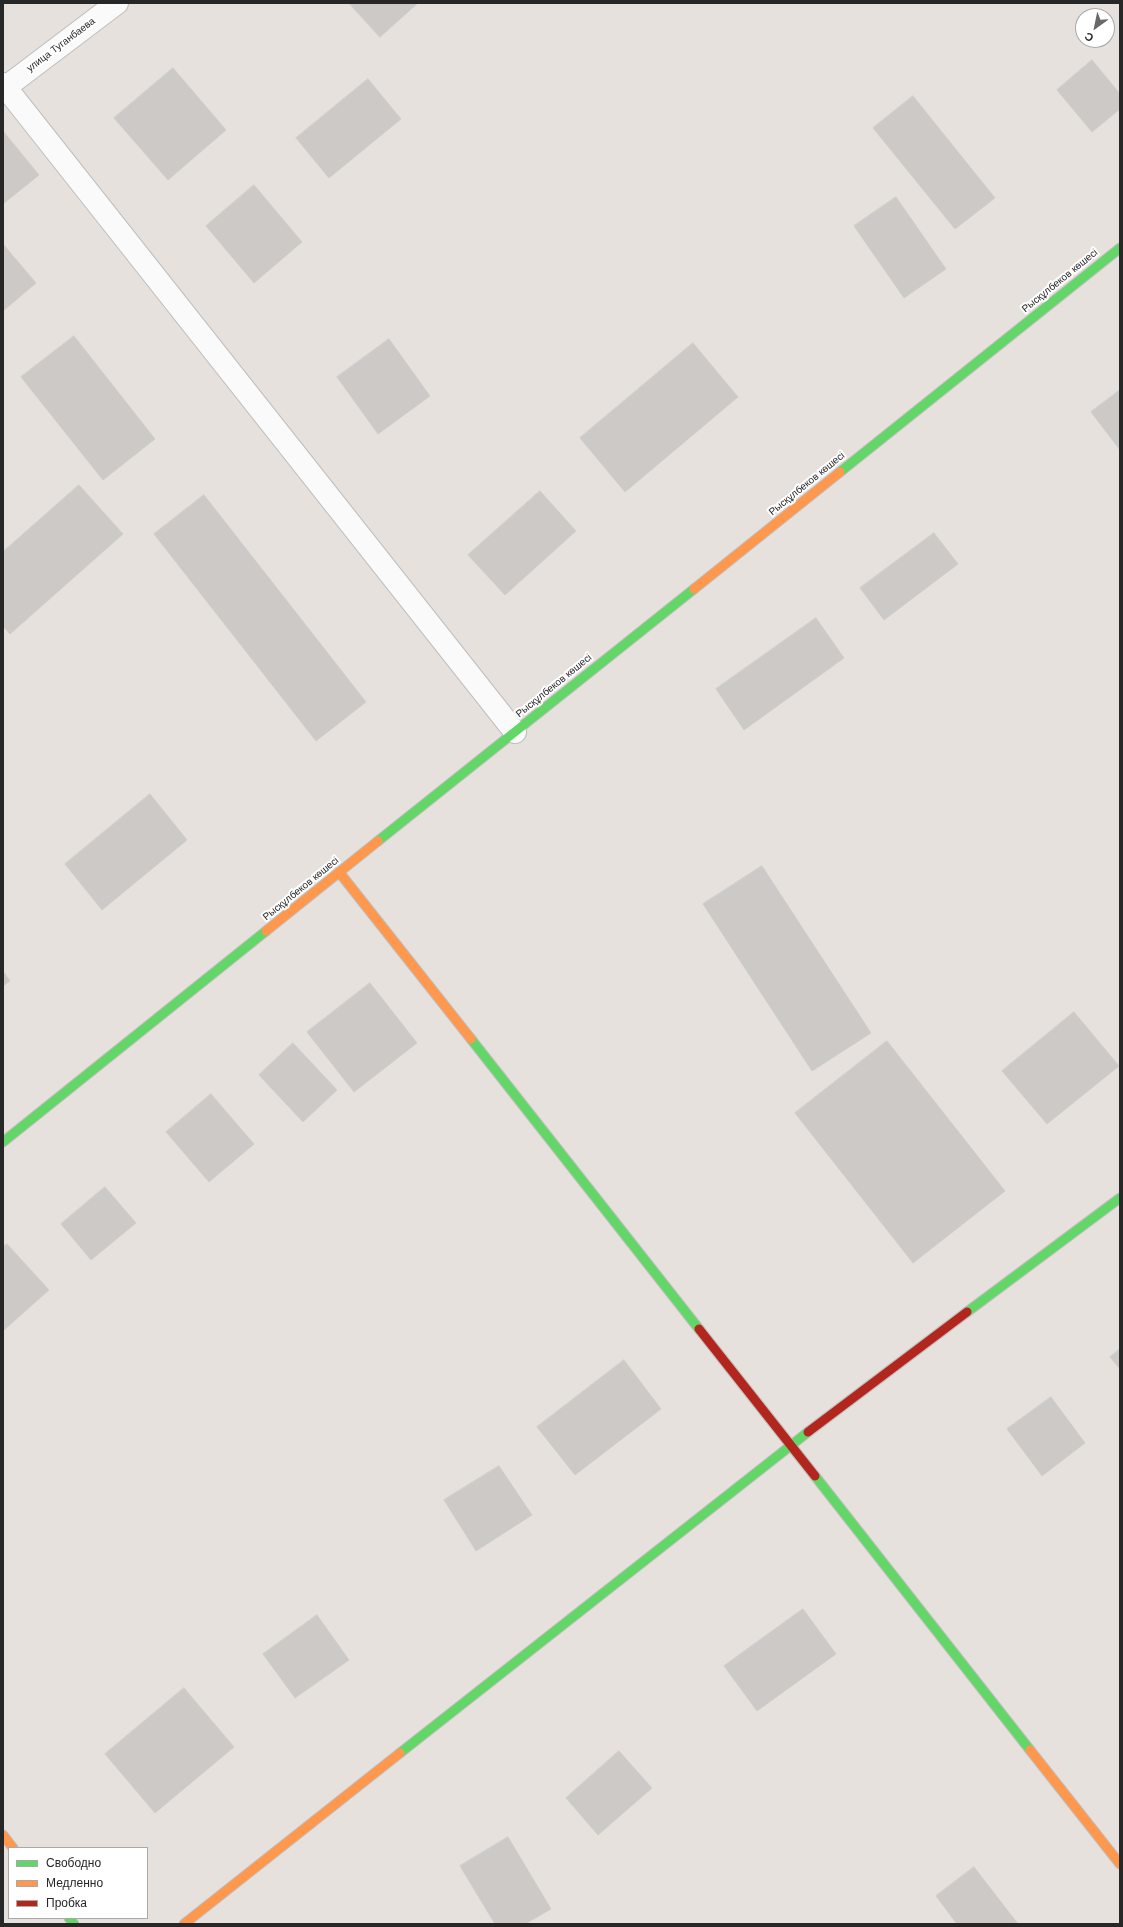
<!DOCTYPE html>
<html>
<head>
<meta charset="utf-8">
<style>
  body { margin:0 }
  #map { position:relative; width:1123px; height:1927px; overflow:hidden; background:#e6e1dc; font-family:Helvetica,sans-serif }
  canvas { display:block }
  .frame { position:absolute; inset:0; border:4px solid #272727; pointer-events:none }
  .legend { position:absolute; left:8px; top:1847px; width:140px; height:72px; box-sizing:border-box; background:#fff; border:1px solid #a9a9a9; margin:0; padding:5px 7px; list-style:none; font-size:12px; color:#272727 }
  .legend li { display:flex; align-items:center; gap:8px; height:20px }
  .legend b { width:20px; border:1px solid #a9a9a9 }
  .north { position:absolute; left:1075px; top:8px; width:40px; height:40px; box-sizing:border-box; background:#fff; border:1px solid #a9a9a9; border-radius:50%; rotate:213deg; font-size:11px; font-weight:700; line-height:16px; text-align:center; color:#272727 }
  .north::after { content:''; display:block; margin:auto; width:14px; height:18px; background:#6a6866; clip-path:polygon(50% 0,100% 100%,50% 72%,0 100%) }
</style>
</head>
<body>
<div id="map">
<canvas width="1123" height="1927"></canvas>
<div class="frame"></div>
<ul class="legend">
<li><b style="height:5px;background:#63d668"></b>Свободно</li>
<li><b style="height:5px;background:#ff974d"></b>Медленно</li>
<li><b style="height:5px;background:#b3261e"></b>Пробка</li>
</ul>
<div class="north">С</div>
</div>
<script>
const context = document.querySelector('canvas').getContext('2d');
context.lineJoin = 'round';
function fill(path, color) { context.fillStyle = color; context.fill(path, 'evenodd'); }
function trace(path, color, width, dash) { context.strokeStyle = color; context.lineWidth = width; context.lineCap = dash ? 'butt' : 'round'; context.setLineDash(dash || []); context.stroke(path); }
function drawText(font, color, halo, rows, align = 'center') {
  context.font = font + ' Helvetica,sans-serif'; context.lineWidth = 4; context.setLineDash([]); context.textBaseline = 'middle'; context.strokeStyle = halo; context.fillStyle = color; for (const [text, x, y, turn = 0] of rows) {
    context.save(); context.translate(x, y); context.rotate((+turn || 0) * Math.PI / 180); context.textAlign = isNaN(turn) ? turn : align; if (halo) context.strokeText(text, 0, 0); context.fillText(text, 0, 0); context.restore();
  }
}
const building = new Path2D(`
  M349,3H418L380,37Z
  M1092,60L1120,94V109L1092,132L1057,90Z
  M173,68L226,130L168,180L114,118Z
  M368,79L401,119L329,178L296,138Z
  M913,96L995,198L955,229L873,128Z
  M3,131L39,175L3,204Z
  M254,185L302,242L254,283L206,226Z
  M896,197L946,269L904,298L854,226Z
  M3,244L36,283L3,311Z
  M74,336L155,439L103,480L21,377Z
  M389,339L430,396L378,434L337,377Z
  M693,343L738,397L625,492L580,438Z
  M1120,390V450L1091,412Z
  M79,485L123,534L10,634L3,626V552Z
  M540,491L576,531L505,595L468,555Z
  M204,495L366,702L316,741L154,534Z
  M934,533L958,564L884,620L860,588Z
  M816,618L844,658L744,730L716,689Z
  M150,794L187,840L102,910L65,864Z
  M762,866L871,1033L812,1071L703,904Z
  M3,971L10,981L3,986Z
  M370,983L417,1043L354,1092L307,1032Z
  M1074,1012L1119,1066L1047,1124L1002,1071Z
  M887,1041L1005,1191L913,1263L795,1113Z
  M293,1043L337,1090L303,1122L259,1075Z
  M211,1094L254,1144L209,1182L166,1132Z
  M105,1187L136,1223L91,1260L61,1224Z
  M7,1244L49,1290L4,1330L3,1247Z
  M1120,1349V1369L1110,1357Z
  M624,1360L661,1409L575,1475L537,1427Z
  M1051,1397L1085,1443L1042,1476L1007,1429Z
  M499,1466L532,1515L476,1551L444,1500Z
  M803,1609L836,1654L757,1711L724,1666Z
  M317,1615L349,1660L295,1698L263,1654Z
  M184,1688L234,1747L155,1813L105,1754Z
  M619,1751L652,1788L598,1835L566,1798Z
  M508,1837L551,1909L525,1924H495L460,1866Z
  M974,1867L1018,1924H957L936,1896Z`);
fill(building, '#ccc9c6');
trace(building, '#d1cdc8', 1);
const street = new Path2D(`
  M3,84L515,732
  M6,87L117,3`);
const fast = new Path2D(`
  M840,472L1120,248
  M378,841L694,589
  M471,1039L699,1329
  M3,1142L266,931
  M967,1312L1120,1198
  M815,1476L1030,1750
  M400,1753L808,1432
  M69,1918L74,1924`);
const slow = new Path2D(`
  M694,589L840,472
  M339,872L471,1039
  M266,931L378,841
  M1030,1750L1120,1864
  M3,1835L13,1848
  M184,1924L400,1753`);
const jam = new Path2D(`
  M699,1329L815,1476
  M808,1432L967,1312`);
trace(street, '#bfbebe', 24);
trace(fast, '#bfbebe', 11);
trace(slow, '#bfbebe', 11);
trace(jam, '#bfbebe', 11);
trace(street, '#fbfafa', 22);
trace(fast, '#63d668', 9);
trace(slow, '#ff974d', 9);
trace(jam, '#b3261e', 9);
drawText('10px', '#272727', '#fff', [
  ["улица Туганбаева",61,45,-37],
  ["Рысқұлбеков көшесі",1060,281,-39],
  ["Рысқұлбеков көшесі",807,484,-39],
  ["Рысқұлбеков көшесі",554,686,-39],
  ["Рысқұлбеков көшесі",301,889,-39]
]);
</script>
</body>
</html>
